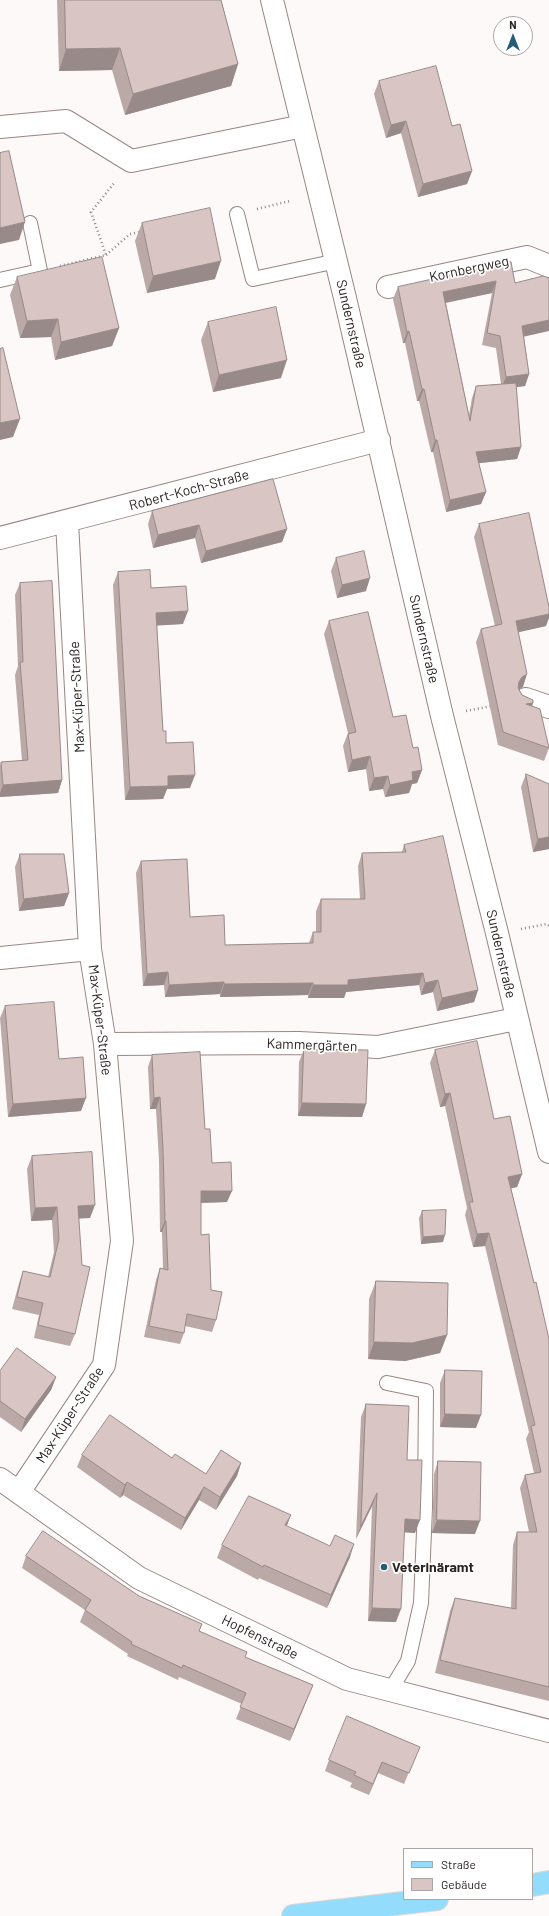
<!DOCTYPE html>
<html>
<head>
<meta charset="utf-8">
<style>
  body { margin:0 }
  #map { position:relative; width:549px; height:1916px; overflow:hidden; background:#fdf9f8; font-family:Barlow,sans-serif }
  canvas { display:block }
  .legend { position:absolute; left:403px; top:1848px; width:130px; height:52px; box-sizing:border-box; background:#fff; border:1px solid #aaa7a7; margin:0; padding:5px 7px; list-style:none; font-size:12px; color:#2a2322 }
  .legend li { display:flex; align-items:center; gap:8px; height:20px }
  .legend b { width:20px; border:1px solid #aaa7a7 }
  .north { position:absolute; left:493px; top:16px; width:40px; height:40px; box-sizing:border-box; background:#fff; border:1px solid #aaa7a7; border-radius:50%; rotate:0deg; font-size:11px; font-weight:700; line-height:16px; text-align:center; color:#2a2322 }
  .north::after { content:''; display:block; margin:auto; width:14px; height:18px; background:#265e78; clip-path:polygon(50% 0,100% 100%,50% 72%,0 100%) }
</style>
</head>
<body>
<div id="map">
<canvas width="549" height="1916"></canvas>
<ul class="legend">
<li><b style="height:5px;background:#93dcfc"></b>Straße</li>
<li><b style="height:11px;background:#d9c5c3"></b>Gebäude</li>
</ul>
<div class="north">N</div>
</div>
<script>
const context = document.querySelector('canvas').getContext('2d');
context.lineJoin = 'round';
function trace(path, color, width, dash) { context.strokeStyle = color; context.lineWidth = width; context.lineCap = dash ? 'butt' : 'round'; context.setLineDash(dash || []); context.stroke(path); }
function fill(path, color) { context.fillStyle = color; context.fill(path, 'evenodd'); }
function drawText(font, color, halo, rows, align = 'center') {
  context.font = font + ' Barlow,sans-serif'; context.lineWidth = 3.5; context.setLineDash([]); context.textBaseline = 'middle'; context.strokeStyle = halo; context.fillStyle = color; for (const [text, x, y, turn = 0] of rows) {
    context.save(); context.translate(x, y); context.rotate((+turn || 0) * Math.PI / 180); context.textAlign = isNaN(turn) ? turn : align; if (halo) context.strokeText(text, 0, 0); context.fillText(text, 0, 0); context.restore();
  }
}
const lane = new Path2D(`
  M237,214L253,279L337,261
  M0,280L40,271L30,223
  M387,1383L426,1391L425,1508L421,1603L408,1661L390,1691`);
const street = new Path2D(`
  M272,0L345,298L442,716L497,933L549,1152
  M0,127L66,121L131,161L303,126
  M388,287L527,257L549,266
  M0,538L379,440
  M526,699L549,707
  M0,958L90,949
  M105,1044L299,1043L378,1047L516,1019
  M0,1479L139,1578L347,1679L549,1731
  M19,1492L104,1365L122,1241L105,1044L90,949L67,522`);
const primary = new Path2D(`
  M532,1885L549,1882
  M293,1916L437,1899`);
trace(lane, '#988684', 16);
trace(street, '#988684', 24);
trace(primary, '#d9d7d7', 24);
trace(new Path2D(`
  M257,209L290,201
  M106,255L130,234L140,232
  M60,266L106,255L91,212L115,182
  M466,711L492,706
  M521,929L547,924L549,926`), '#8c8786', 2.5, [1, 3]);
trace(lane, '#fff', 14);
trace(street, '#fff', 22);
trace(primary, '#93dcfc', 22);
fill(new Path2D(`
  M57,0H221L238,64L231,86L125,115L112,70L59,71Z
  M379,81L452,126L472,171L467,184L418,197L401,133L386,138L374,94Z
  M142,223L215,279L147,293L135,241Z
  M511,262L524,337L529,374L525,386L516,387L521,447L517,459L479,463L486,492L481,504L446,512L433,452H431L419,401H417L405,343H403L393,299L398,287ZM492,293L482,345L496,348L501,384L476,386L472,398L469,415L446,303Z
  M17,277L119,328L112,346L55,360L51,337L20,338L10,295Z
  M208,322L281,378L213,392L201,340Z
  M152,511L287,529L282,542L201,563L195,538L153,548L148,524Z
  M479,524L546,626L518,632L523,687L519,689L522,695L533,703L532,706L549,748L544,761L498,745L476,642L481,629L495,626L474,537Z
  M336,558L366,591L337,598L331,571Z
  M118,572L151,588L183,624L157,625L163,731L166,743L190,788L167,789L163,799L125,800L113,585Z
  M20,583L62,780L58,793L0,797V766L1,762L22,761L15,675L18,666L15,595Z
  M329,621L393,717L413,748L422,770L417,783L412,784L409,793L385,797L383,789L369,791L366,769L348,772L343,746L348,733L324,634Z
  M526,774L549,849L533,852L521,787Z
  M404,845L478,990L474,1002L437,1011L433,992L421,995L419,985L346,992L344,998H308V995L220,997V994L165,997L164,985L143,986L136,873L141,861L190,917L225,945L309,943L313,932H316V911L321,899H360L358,866L362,853L402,852Z
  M20,854L69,893L64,906L19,911L15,867Z
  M5,1006L59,1059L81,1111L8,1117L0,1018Z
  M304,1049L366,1104L362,1117L298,1116L299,1062Z
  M435,1050L494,1119L522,1174L517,1187L511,1188L534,1283L549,1339V1701L435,1673L450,1611L455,1598L511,1608L513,1545L517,1532H529L520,1488L525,1475L534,1473L526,1439L529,1432L485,1246L473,1247L465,1215L467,1208L445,1106L440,1107L430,1063Z
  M152,1055L205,1129L212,1163L227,1202L201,1203V1235L216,1320L212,1332L185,1326L184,1333L180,1344L144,1337L156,1280L160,1268L163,1269L162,1232H160L159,1161L156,1109H150L148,1067Z
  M32,1156L90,1218H79L75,1334L70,1346L34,1338L39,1315L12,1309L19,1283L23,1271L48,1277L54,1252L52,1220L31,1221L27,1169Z
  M422,1211L443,1242L421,1244L419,1218Z
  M376,1281L447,1335L440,1353L405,1361L368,1359L369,1299Z
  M445,1370L476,1428L440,1427V1383Z
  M0,1371L56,1377L51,1390L21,1432L0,1417Z
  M366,1404L415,1533L404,1532L396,1622L368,1621L372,1506L356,1539L361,1417Z
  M82,1455L172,1458L206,1474L241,1463L237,1476L216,1510L199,1500L181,1530L123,1495L120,1498L77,1467Z
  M438,1461L475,1534L432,1533L434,1474Z
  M286,1526L350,1557L327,1608L259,1578L258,1580L217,1558L222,1545Z
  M26,1556L139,1596L245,1657L313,1685L290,1741L236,1719L242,1704L179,1677L178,1680L127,1656L128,1654L80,1622L85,1610L22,1568Z
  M415,1758L404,1784L378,1773L369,1795L350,1787L352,1783L325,1771L329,1760Z`), '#bba9a8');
fill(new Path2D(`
  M120,48L112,70L59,71L66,49Z
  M238,64L231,86L125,115L133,94Z
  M406,121L401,133L386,138L391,125Z
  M472,171L467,184L418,197L423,184Z
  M25,222L19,240L0,244V228Z
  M221,261L215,279L147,293L153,276Z
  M496,281L492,293L439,304L443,292Z
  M58,319L51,337L20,338L27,321Z
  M549,320V331L518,338L522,326Z
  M119,328L112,346L55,360L61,342Z
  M409,331L405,343H403L407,332Z
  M287,360L281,378L213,392L219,375Z
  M529,374L525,386L501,389L506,377Z
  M422,389H424L419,401H417Z
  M20,419L13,437L0,440V423Z
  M435,440H437L433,452H431Z
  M521,447L517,459L472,464L476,452Z
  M486,492L481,504L446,512L450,500Z
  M199,525L195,538L153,548L158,535Z
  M287,529L282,542L201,563L206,551Z
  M370,578L366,591L337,598L342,585Z
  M188,611L183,624L151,626L156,613Z
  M549,614V618L546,626L511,634L516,621Z
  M527,674L523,687L518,690L519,682L522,677Z
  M533,703L529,716L526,704Z
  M370,756L366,769L348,772L352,760Z
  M422,770L417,783L412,784L409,793L385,797L390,785L412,772Z
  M195,775L190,788L167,789L163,799L125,800L130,787L168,776Z
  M388,776L383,789L369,791L374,778Z
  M62,780L58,793L0,797V793L3,785Z
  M549,837V849L533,852L538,839Z
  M69,893L64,906L19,911L24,899Z
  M168,972L164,985L143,986L147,974Z
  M423,973L419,985L346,992L344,998H308L313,985L348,980Z
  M438,980L433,992L421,995L425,983Z
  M224,982L220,994L165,997L169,985Z
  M313,983L308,995L220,997L224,984Z
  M478,990L474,1002L437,1011L442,998Z
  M450,1093L445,1106L440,1107L445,1094Z
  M160,1097L156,1109H150L154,1098Z
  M86,1098L81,1111L8,1117L13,1104Z
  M302,1103L366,1104L362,1117L298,1116Z
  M522,1174L517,1187L504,1190L508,1177Z
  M201,1191H232L227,1202L196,1203Z
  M95,1205L90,1218L73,1219L78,1206Z
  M57,1207L52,1220L31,1221L35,1208Z
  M165,1221H166L162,1232H160Z
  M489,1233L485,1246L473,1247L477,1234Z
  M445,1235L443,1242L421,1244L423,1237Z
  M447,1335L440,1353L405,1361L368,1359L374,1342Z
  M56,1377L51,1390L21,1432L25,1419Z
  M445,1414L481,1415L476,1428L440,1427Z
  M241,1463L237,1476L216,1510L220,1497Z
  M127,1482L123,1495L120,1498L125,1485Z
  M204,1487L199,1500L181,1530L185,1518Z
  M377,1493L372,1506L356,1539L361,1526Z
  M291,1515L286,1528L285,1525Z
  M405,1519L420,1520L415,1533L400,1532Z
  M437,1520L480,1521L475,1534L432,1533Z
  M354,1544L350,1557L327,1608L331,1595Z
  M372,1608L401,1609L396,1622L368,1621Z
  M313,1685L308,1697L290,1741L294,1729Z
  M382,1762L378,1773L369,1795L373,1784Z`), '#988a88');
const building = new Path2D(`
  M65,0H221L238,64L133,94L120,48L66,49Z
  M436,66L452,126L460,124L472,171L423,184L406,121L391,125L379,81Z
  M9,151L25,222L0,228V153Z
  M210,208L221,261L153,276L142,223Z
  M102,257L119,328L61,342L58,319L27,321L17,277Z
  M511,262L515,283L543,276L549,278V320L522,326L529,374L506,377L500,336L487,333L496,281L443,292L470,421L476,386L516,383L521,447L476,452L486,492L450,500L437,440H435L424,389H422L409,331L407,332L398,287Z
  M276,307L287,360L219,375L208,322Z
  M3,348L20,419L0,423V349Z
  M273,479L287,529L206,551L199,525L158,535L152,511Z
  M529,513L549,607V614L516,621L527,674L522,677L519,682L518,688L522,695L533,700V703L526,704L540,709L549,748L503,732L481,629L502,624L479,524Z
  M364,551L370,578L342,585L336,558Z
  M150,570L151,588L186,586L188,611L156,613L163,731H166V743L193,742L195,775L168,776V786L130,787L118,572Z
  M52,581L62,780L3,785L1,762L28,760L20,662H23L20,583Z
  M368,612L393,717L406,715L413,748L418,747L422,770L412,772L413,780L390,785L388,776L374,778L370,756L352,760L348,734L356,732L329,621Z
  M526,774L549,784V837L538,839Z
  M443,836L478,990L442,998L438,980L425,983L423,973L348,980V985H313V983L224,984V982L169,985L168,972L147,974L141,861L187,859L190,917L224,915L225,945L313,943V932H321V899H365L362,853L406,852L404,845Z
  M20,854H64L69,893L24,899Z
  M54,1002L59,1059L83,1057L86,1098L13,1104L5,1006Z
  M477,1041L494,1119L510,1116L522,1174L508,1177L534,1283L536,1282L549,1339V1687L440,1660L455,1598L516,1609L517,1532H537L525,1475L541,1472L531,1426L535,1425L489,1233L477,1234L469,1202H473L450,1093L445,1094L435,1050Z
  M304,1049L368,1050L366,1104L302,1103Z
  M200,1052L205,1129H210L212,1163L231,1162L232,1191H201V1235L209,1234L211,1290L222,1292L216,1320L187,1314L184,1333L149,1326L160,1268L168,1270L166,1221H165L163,1149L160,1097L154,1098L152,1055Z
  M92,1152L95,1205L78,1206L82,1265L90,1267L75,1334L38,1325L43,1303L17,1297L23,1271L50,1277L59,1239L57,1207L35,1208L32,1156Z
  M446,1210L445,1235L423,1237L422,1211Z
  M376,1281L448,1283L447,1335L412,1343L374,1342Z
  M17,1348L56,1377L25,1419L0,1401V1371Z
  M445,1370L482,1371L481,1415L445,1414Z
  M366,1404L409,1406L407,1460H422L420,1520L405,1519L401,1609L372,1608L377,1493L361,1526Z
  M110,1415L172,1458L175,1454L206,1474L221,1450L241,1463L220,1497L204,1487L185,1518L127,1482L125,1485L82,1455Z
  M438,1461L481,1462L480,1521L437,1520Z
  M249,1496L291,1515L285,1525L330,1546L335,1535L354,1544L331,1595L264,1565L263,1567L222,1545Z
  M43,1531L139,1596L202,1624L199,1631L247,1652L245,1657L313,1685L294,1729L240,1707L246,1693L183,1665L182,1668L131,1644L132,1642L85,1610L91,1600L26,1556Z
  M347,1716L420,1747L409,1773L382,1762L373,1784L354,1775L356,1772L329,1760Z`);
fill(building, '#d9c5c3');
trace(building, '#988a88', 1);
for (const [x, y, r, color] of [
  [384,1567,4,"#265e78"]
]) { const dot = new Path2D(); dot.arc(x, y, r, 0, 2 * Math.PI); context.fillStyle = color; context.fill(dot); trace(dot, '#fff', 1.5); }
drawText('14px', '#2a2322', '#fff', [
  ["Kornbergweg",469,269,-12],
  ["Sundernstraße",351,324,77],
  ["Robert-Koch-Straße",189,490,-15],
  ["Sundernstraße",424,639,77],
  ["Max-Küper-Straße",77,697,-93],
  ["Sundernstraße",501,954,77],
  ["Max-Küper-Straße",100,1020,83],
  ["Kammergärten",312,1045,2],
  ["Max-Küper-Straße",70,1415,-57],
  ["Hopfenstraße",260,1637,26]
]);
drawText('bold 14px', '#2a2322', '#fff', [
  ["Veterinäramt",392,1567]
], 'left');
</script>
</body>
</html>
